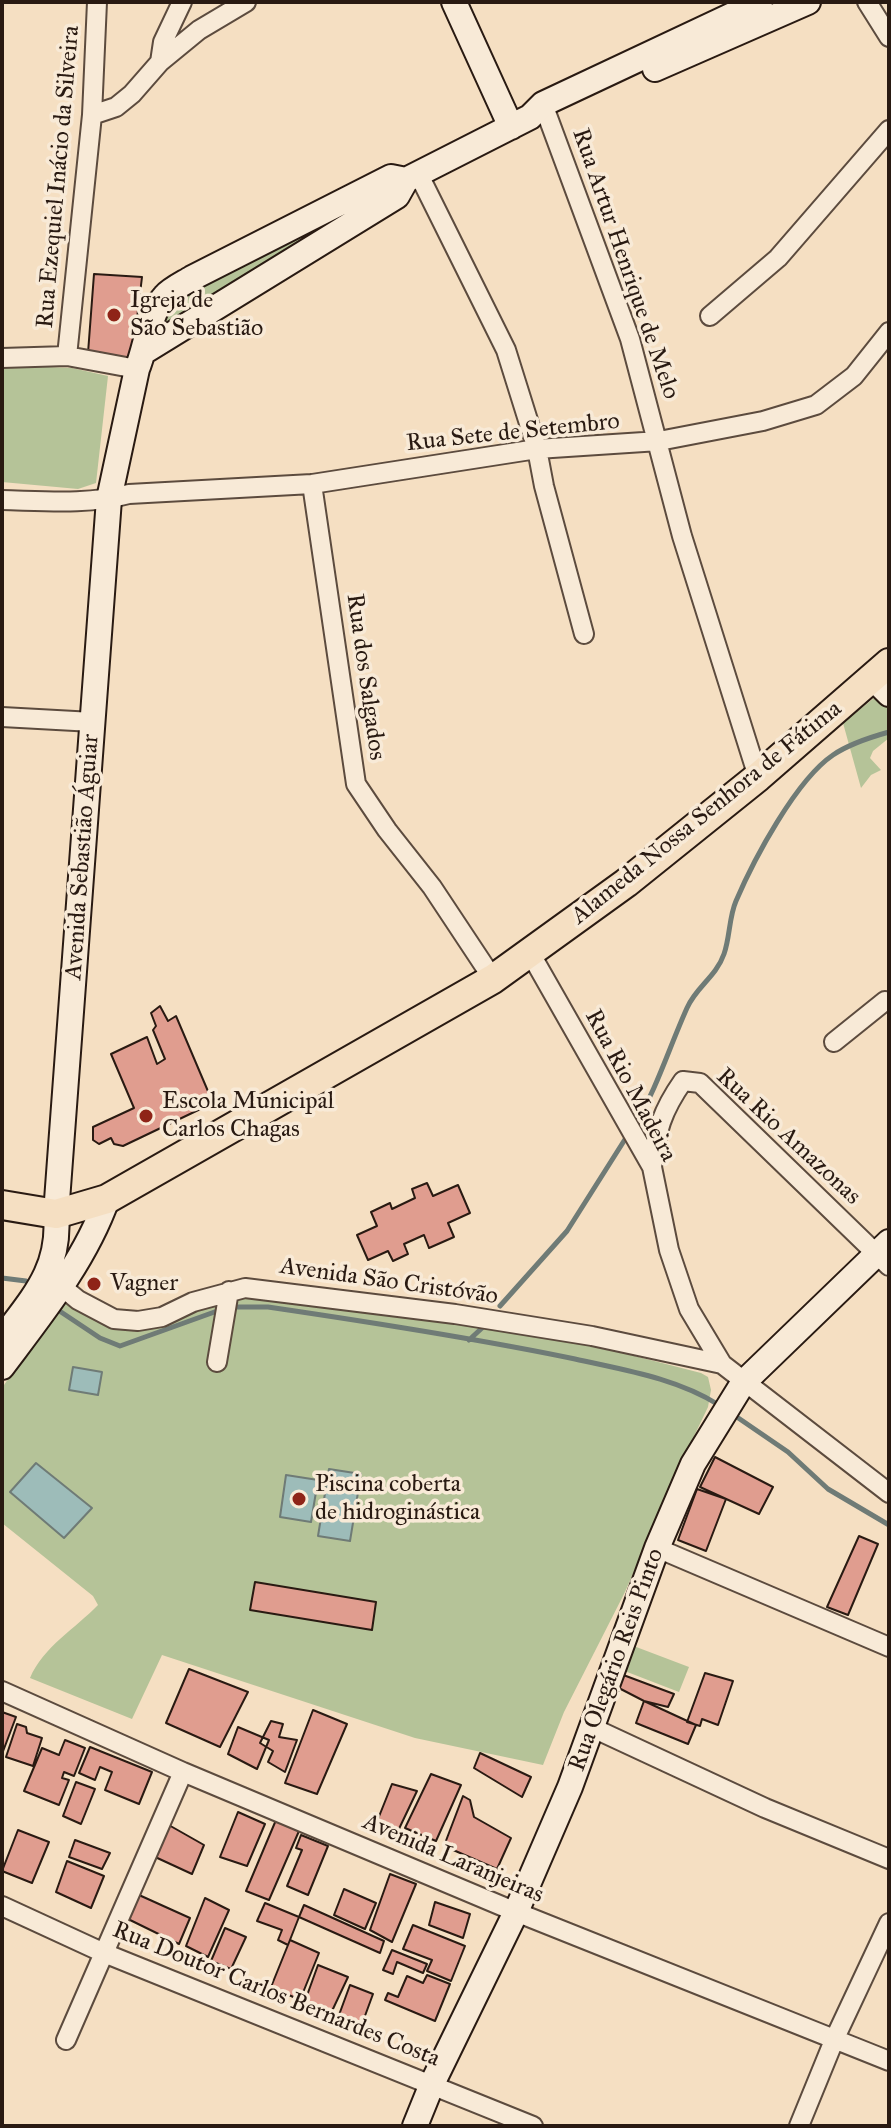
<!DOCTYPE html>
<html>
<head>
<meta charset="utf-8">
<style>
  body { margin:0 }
  #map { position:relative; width:891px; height:2128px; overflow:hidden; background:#f5dfc2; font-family:"IM FELL Great Primer",serif }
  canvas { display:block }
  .frame { position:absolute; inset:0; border:4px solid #291a12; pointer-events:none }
</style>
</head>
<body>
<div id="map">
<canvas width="891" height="2128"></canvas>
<div class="frame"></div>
</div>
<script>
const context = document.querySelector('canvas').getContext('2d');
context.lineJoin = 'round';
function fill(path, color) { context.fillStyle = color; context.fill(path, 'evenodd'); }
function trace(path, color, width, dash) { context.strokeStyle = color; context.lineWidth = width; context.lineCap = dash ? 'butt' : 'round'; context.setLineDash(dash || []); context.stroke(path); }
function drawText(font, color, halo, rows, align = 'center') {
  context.font = font + ' "IM FELL Great Primer",serif'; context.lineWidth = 7; context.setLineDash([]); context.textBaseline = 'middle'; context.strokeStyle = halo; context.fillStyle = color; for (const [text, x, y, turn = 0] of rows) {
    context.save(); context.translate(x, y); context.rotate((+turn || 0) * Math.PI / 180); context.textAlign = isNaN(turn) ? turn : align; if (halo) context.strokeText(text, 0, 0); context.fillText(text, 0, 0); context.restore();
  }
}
fill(new Path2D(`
  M398,185L176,327H159L166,300Z
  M2,365L72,368L108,376L96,483L78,489L2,482Z
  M879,694L889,697V738L873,751L870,758L881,770L871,775L861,788L843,723Z
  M65,1295C82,1305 100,1321 118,1328C141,1337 168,1318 189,1311C211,1304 233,1297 255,1297L467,1321L588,1344L701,1373L708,1377L711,1390L708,1407L674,1478L625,1592L564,1712L543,1765L415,1738L162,1655L132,1719L30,1678C43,1647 76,1628 98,1605L93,1596L2,1523V1388Z
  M631,1645L689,1667L679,1692L622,1670Z`), '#b5c398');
const water = new Path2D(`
  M73,1367L102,1372L98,1395L69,1390Z
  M36,1463L92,1508L64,1538L10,1492Z
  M329,1469L361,1474L350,1541L318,1536Z
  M286,1475L318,1480L311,1522L280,1517Z`);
fill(water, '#9dbcb9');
trace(water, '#6f7b76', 2);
trace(new Path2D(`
  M635,1125C657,1088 669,1048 687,1008C696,987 716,977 724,954C730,937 729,917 736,901C754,859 796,780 833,755C849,744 871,737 889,732
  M2,1278L26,1281L30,1285
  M500,1306L567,1231L629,1133
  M230,1307H268C370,1322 474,1338 575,1359C624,1370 676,1378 719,1405
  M55,1308L100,1338L120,1346L220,1310
  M469,1340L482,1328
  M731,1413L788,1452L828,1489L889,1525`), '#6f7b76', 5);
const building = new Path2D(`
  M94,274L142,277L132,360L88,353Z
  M160,1006L168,1021L176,1016L213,1103L123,1146L114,1144L111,1138L99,1144L93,1140V1127L134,1108L111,1054L147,1037L157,1064L165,1059L153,1030L156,1026L151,1013Z
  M427,1183L433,1196L458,1185L470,1213L448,1223L454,1237L429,1248L424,1235L404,1244L408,1254L393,1261L388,1251L368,1260L357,1235L377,1226L371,1212L390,1203L392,1209L415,1198L412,1189Z
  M715,1457L773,1487L759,1514L700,1487Z
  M697,1489L726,1499L706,1551L678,1540Z
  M859,1536L878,1544L848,1615L827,1607Z
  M255,1582L376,1602L372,1630L250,1610Z
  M189,1669L248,1692L220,1747L166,1723Z
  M618,1673L674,1694L668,1707L644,1701L613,1685Z
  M705,1673L733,1681L718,1725L702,1719L700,1726L687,1722Z
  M644,1701L696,1725L688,1744L636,1723Z
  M313,1710L347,1724L317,1794L285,1783Z
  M2,1712L16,1717L2,1754Z
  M271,1721L283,1724L279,1737L297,1740L285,1772L268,1762L273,1751L260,1743Z
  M17,1724L26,1727L27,1733L42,1738L33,1766L6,1757Z
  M238,1727L269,1740L257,1769L228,1754Z
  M65,1740L85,1748L74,1776L64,1772L62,1778L69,1780L59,1805L24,1791L42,1748L59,1755Z
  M90,1747L152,1772L139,1804L105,1790L112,1772L100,1767L95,1780L79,1773Z
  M480,1753L531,1777L522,1797L474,1768Z
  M431,1774L461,1785L436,1841L405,1828Z
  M76,1782L95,1789L81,1824L63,1816Z
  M392,1784L417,1791L397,1833L376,1824Z
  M463,1796L470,1800L474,1817L511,1838L497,1869L444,1846Z
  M238,1812L265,1824L247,1866L220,1857Z
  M276,1820L299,1831L269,1900L246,1891Z
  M167,1824L204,1845L192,1874L153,1856Z
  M18,1830L49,1842L32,1883L2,1871Z
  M301,1835L328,1846L308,1895L287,1886L302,1850L296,1848Z
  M75,1840L110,1853L102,1869L69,1857Z
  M67,1861L104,1876L91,1908L56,1892Z
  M390,1874L416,1884L392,1942L370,1930Z
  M344,1889L376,1903L365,1929L334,1915Z
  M139,1895L190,1918L179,1944L128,1919Z
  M205,1898L229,1910L208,1957L186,1946Z
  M435,1902L470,1914L463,1938L429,1925Z
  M265,1903L299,1917L288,1945L278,1940L282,1930L257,1921Z
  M304,1905L384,1941L380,1953L299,1917Z
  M413,1925L465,1946L451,1981L427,1971L432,1960L403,1949Z
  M225,1928L246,1937L231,1969L211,1961Z
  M290,1940L319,1953L300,2000L271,1987Z
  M392,1950L427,1964L423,1973L397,1962L393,1974L383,1970Z
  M318,1965L348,1977L332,2011L305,2001Z
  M427,1975L450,1984L435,2021L385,2000L388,1993L398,1997L407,1976L423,1983Z
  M350,1985L373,1994L362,2024L339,2015Z`);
fill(building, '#e09d8f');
trace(building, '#291a12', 2);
const street = new Path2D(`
  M867,2L889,37
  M160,62L163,42L182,2
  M543,104L630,339L682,536L758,777
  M92,115L116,107L132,94L160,62L199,30L246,2
  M418,173L506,350L537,449L544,486L584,634
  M710,316L778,258L889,130
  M67,356L92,115L97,2
  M2,358L67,356L137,369
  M312,484L356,784L387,830L432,887L493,979
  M2,500C45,501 88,505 129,494L312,484L537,449L659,441L763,421L816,405L854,376L889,332
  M2,717L93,722
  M529,951L652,1167L669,1250L689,1309L722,1364L889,1493
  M834,1042L885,1001L889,1002
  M652,1167C656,1131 662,1111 683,1081L700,1083L889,1266
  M61,1286L78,1300L114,1319L138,1321L162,1317L193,1302L245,1288L455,1314L592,1336L722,1364
  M217,1362L229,1291
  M657,1548L889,1647
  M2,1691L183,1772L516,1912L889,2061
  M593,1728L765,1808L889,1859
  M2,1906L104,1953L533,2126
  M66,2040L183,1772
  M799,2126L835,2038L889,1923`);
const secondary = new Path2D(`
  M454,2L511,127
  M655,69L808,2
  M145,351L397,196L406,180L530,117L543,104L760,2
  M873,678L889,694
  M2,1339C33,1297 61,1269 56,1214L109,499L137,369C146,348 149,313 165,296C171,289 184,283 192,278L391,177L406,180
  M2,1367C41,1315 85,1261 107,1199
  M415,2126L432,2084L516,1912L570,1787L657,1548L693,1464L743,1383L889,1242`);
const primary = new Path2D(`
  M2,1205L56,1214L107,1199L493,979L626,883L758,777L889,663`);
trace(street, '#5c4b3e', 22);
trace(secondary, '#291a12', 28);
trace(primary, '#291a12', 32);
trace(street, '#f8ead7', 18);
trace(secondary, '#f8ead7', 24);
trace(primary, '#f5dfc2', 28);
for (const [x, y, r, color] of [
  [114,315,8,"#8f2418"],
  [146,1116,8,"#8f2418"],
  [94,1284,8,"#8f2418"],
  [299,1499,8,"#8f2418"]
]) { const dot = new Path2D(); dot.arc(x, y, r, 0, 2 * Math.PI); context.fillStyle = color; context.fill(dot); trace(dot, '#f8ead7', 3); }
drawText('24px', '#291a12', '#f8ead7', [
  ["Rua Ezequiel Inácio da Silveira",59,177,-85],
  ["Rua Artur Henrique de Melo",625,264,71],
  ["Rua Sete de Setembro",513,433,-6],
  ["Rua dos Salgados",365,677,82],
  ["Alameda Nossa Senhora de Fátima",707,813,-39],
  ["Avenida Sebastião Águiar",83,857,-86],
  ["Rua Rio Madeira",630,1086,62],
  ["Rua Rio Amazonas",788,1137,43],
  ["Avenida São Cristóvão",389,1282,8],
  ["Rua Olegário Reis Pinto",617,1660,-70],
  ["Avenida Laranjeiras",453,1859,23],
  ["Rua Doutor Carlos Bernardes Costa",276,1995,22]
]);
drawText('24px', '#291a12', '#f8ead7', [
  ["Igreja de",130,301],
  ["São Sebastião",130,329],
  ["Escola Municipal",162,1102],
  ["Carlos Chagas",162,1130],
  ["Vagner",110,1284],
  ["Piscina coberta",315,1485],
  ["de hidroginástica",315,1513]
], 'left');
</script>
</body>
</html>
